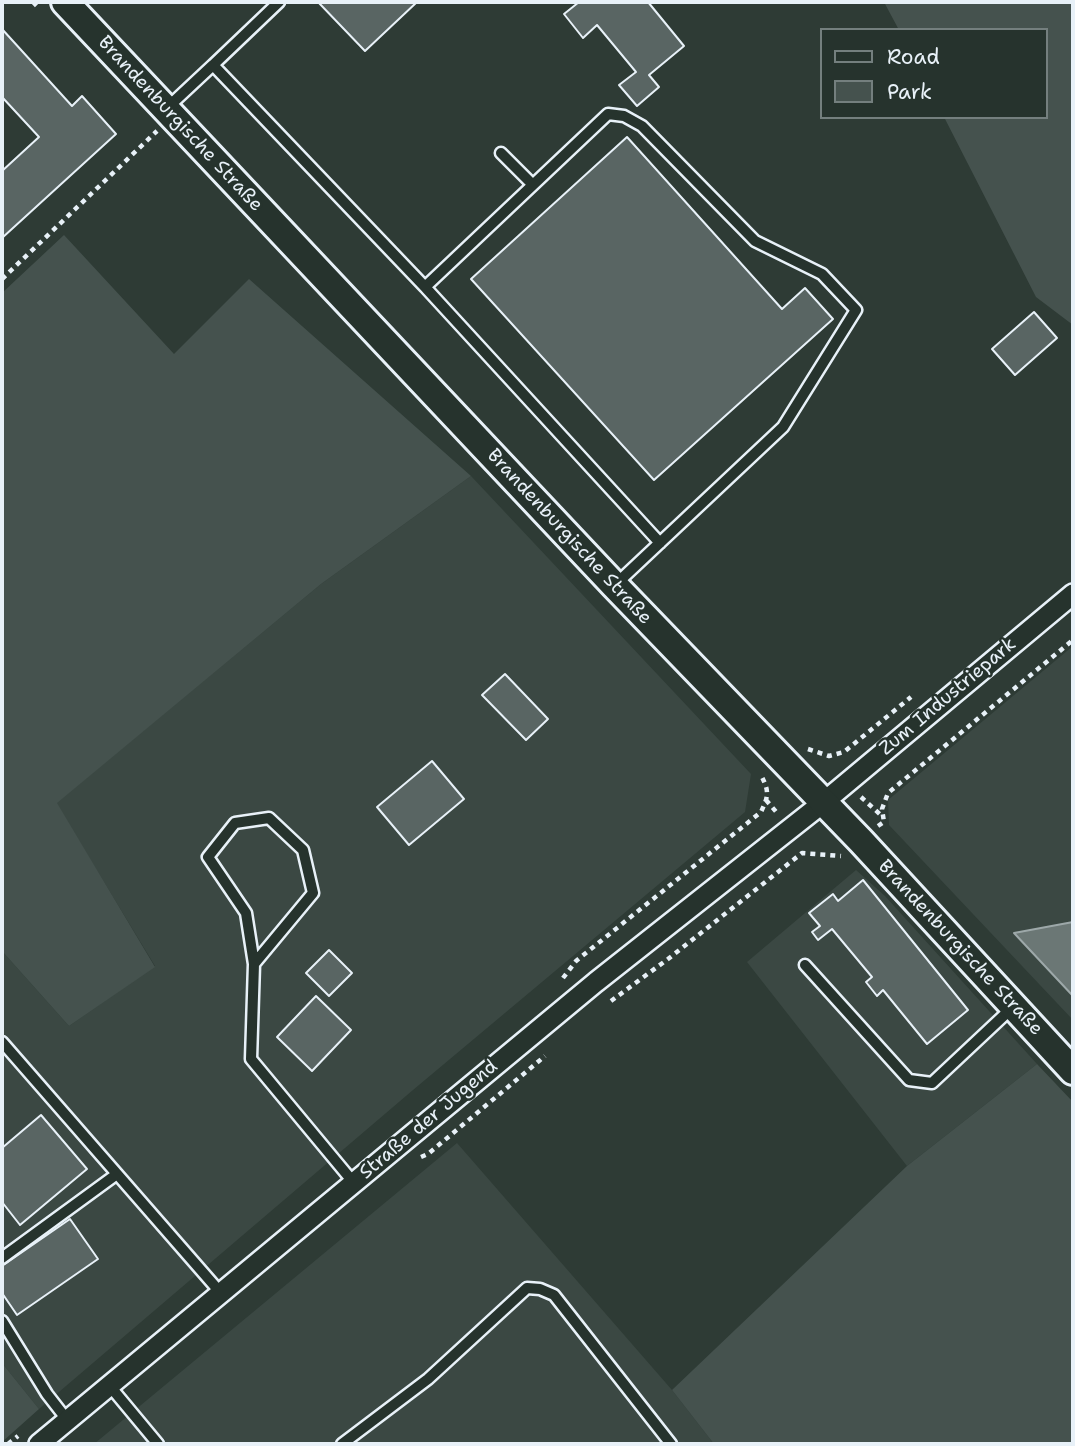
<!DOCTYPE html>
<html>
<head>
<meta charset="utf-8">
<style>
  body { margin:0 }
  #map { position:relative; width:1075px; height:1446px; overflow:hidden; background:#2e3b35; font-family:"Shantell Sans",sans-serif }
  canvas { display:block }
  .frame { position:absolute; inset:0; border:4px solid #e8f1f8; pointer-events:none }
  .legend { position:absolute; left:820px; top:28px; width:228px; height:91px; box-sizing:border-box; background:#26332d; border:2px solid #747f7e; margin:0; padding:9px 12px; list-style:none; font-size:21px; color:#e8f1f8 }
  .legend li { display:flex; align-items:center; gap:14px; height:35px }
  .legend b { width:35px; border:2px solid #747f7e }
</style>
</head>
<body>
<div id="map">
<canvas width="1075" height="1446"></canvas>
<div class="frame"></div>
<ul class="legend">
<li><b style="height:9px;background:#26332d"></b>Road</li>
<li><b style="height:19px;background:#45524e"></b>Park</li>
</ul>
</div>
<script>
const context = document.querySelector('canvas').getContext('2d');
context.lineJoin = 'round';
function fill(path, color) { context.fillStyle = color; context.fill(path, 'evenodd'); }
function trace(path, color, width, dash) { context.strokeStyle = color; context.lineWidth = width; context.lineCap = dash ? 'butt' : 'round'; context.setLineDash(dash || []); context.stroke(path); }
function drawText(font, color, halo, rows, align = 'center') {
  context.font = font + ' "Shantell Sans",sans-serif'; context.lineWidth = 5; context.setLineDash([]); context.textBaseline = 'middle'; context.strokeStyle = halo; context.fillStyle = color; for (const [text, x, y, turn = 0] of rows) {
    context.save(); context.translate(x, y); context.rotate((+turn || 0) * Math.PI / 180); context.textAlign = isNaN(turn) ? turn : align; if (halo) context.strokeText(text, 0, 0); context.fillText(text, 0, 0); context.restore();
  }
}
fill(new Path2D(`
  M471,476L751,774L745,812L413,1090L39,1409L2,1363V951L69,1026L155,966L56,803L321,584Z
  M1073,646V1020L889,825L888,800Z
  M856,870L885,896L1037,1064L907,1166L747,962Z
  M457,1143L672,1390L714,1444H94Z`), '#3b4843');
fill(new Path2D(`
  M884,2H1073V325L1036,297L944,117H1045V30H899Z
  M64,235L174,354L249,279L471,476L321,584L57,803L155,967L69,1026L2,951V293Z
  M1037,1064L1073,1102V1444H714L672,1390L907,1166Z
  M2,1363L39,1409L2,1442Z`), '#45524e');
const water = new Path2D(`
  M1073,922V996L1014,933Z`);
fill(water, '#6b7775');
trace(water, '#9da8a9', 2);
const building = new Path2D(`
  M318,2H417L365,51Z
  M579,2H648L684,46L649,75L659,87L637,106L619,85L636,72L597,25L583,38L564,14Z
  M2,29L72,106L82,96L116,134L2,238V171L39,137L2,97Z
  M627,137L782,309L805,288L833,319L654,480L471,279Z
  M1034,312L1057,338L1015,375L992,349Z
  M505,674L548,719L526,740L482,695Z
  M432,761L464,799L409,845L377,807Z
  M863,880L968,1010L927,1044L883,990L877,996L866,982L872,977L832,929L818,940L812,932L820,926L809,913L833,894L838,901Z
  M329,950L352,973L329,996L306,973Z
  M316,996L351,1030L312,1071L277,1037Z
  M41,1115L87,1169L20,1225L2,1202V1148Z
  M70,1219L98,1259L17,1315L2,1293V1266Z`);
fill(building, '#596563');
trace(building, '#e8f1f8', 2);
const lane = new Path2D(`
  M279,2L213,65L425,287
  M167,108L213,65
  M501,153L533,185
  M615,585L783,427L856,310L822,274L755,241L642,126L624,116L608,114L425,287L660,543
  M254,964L246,913L208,857L235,823L269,818L303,850L313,893L254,964L251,1059L354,1183
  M805,965L909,1080L932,1083L1013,1007
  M2,1042L220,1292
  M2,1258L117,1174
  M2,1321L47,1394L68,1421
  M109,1385L158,1444
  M342,1444L428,1379L527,1288L540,1289L554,1295L671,1444`);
const street = new Path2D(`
  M39,1444L596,982L824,802L1073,594`);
const secondary = new Path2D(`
  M65,2L615,586L861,841L1073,1071`);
trace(lane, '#e8f1f8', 15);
trace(street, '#e8f1f8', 24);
trace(secondary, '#e8f1f8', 32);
trace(new Path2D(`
  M33,2L40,9
  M2,279L157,131
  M808,749L829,756L844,752L911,697
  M861,797L883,817
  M766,800L778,814
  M878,826L884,822L882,809L888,793L1073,640
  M563,978L576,961L761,812C769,795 769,791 761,775
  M611,1001L668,959L802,853L841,856
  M421,1157L428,1154L545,1056
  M8,1444L18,1436`), '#e8f1f8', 4.5, [5, 5]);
trace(lane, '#26332d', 10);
trace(street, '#26332d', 19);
trace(secondary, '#26332d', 26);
drawText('19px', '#e8f1f8', '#26332d', [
  ["Brandenburgische Straße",180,124,47],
  ["Brandenburgische Straße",569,537,47],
  ["Zum Industriepark",948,697,-40],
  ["Brandenburgische Straße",960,948,47],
  ["Straße der Jugend",429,1120,-40]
]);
</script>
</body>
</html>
